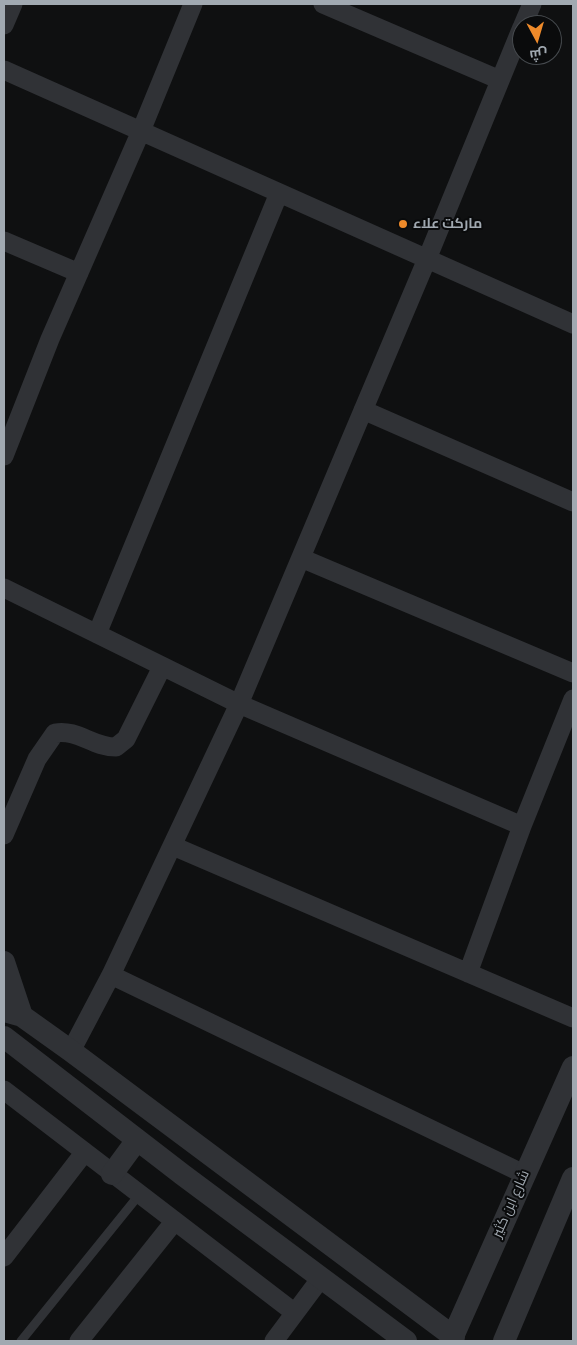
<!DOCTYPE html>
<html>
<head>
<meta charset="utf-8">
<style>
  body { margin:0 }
  #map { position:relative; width:577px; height:1345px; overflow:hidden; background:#0f1011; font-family:"Fira Sans Condensed",Cairo,sans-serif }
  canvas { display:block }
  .frame { position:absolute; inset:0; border:5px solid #a1a9b1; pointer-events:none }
  .north { position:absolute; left:512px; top:15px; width:50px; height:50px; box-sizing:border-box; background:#0a0b0c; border:1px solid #464a4e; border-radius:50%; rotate:174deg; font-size:14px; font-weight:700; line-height:20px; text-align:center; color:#a1a9b1 }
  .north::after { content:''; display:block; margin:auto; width:18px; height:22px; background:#ee8a2a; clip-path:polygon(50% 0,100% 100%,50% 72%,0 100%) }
</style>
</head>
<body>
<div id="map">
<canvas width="577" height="1345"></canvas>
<div class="frame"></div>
<div class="north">ش</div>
</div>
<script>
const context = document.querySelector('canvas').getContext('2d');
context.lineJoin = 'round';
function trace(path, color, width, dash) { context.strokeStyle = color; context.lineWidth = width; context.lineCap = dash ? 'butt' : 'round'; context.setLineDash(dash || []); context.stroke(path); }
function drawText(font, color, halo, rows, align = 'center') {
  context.font = font + ' "Fira Sans Condensed",Cairo,sans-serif'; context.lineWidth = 4; context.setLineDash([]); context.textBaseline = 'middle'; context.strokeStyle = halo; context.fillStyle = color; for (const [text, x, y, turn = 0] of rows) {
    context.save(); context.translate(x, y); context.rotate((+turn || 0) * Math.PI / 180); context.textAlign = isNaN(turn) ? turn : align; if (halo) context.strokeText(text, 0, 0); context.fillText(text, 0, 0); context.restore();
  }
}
trace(new Path2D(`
  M21,1341L139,1195`), '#303236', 9);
trace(new Path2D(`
  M323,4L500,80
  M4,25L13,4
  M523,25L532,4
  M4,70L573,324
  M4,241L79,273
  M363,410L573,502
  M4,456L50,339L141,131L193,4
  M301,558L573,673
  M4,588L239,704L522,826
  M97,634L279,193
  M4,835L37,759L55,733C78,729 92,747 116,747L126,739L162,667
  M173,846L573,1018
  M468,973L522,826L573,699
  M111,975L524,1174
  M71,1051L111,975L239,704L427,259L522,27
  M4,1090L295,1313
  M4,1257L84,1153
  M79,1341L174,1222
  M274,1341L321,1278`), '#303236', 19);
trace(new Path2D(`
  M4,962L22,1016
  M4,1011L22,1016L71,1051L454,1337
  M4,1037L183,1175L406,1341
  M112,1174L137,1140
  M451,1341L573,1067
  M504,1341L573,1178`), '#303236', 22);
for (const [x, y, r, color] of [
  [403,224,5,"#ee8a2a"]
]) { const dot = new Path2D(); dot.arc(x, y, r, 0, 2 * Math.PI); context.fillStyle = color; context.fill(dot); trace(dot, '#0a0b0c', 2); }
drawText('bold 14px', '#a1a9b1', '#0a0b0c', [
  ["ماركت علاء",413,224]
], 'left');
drawText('14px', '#a1a9b1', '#0a0b0c', [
  ["شارع ابن كثير",511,1204,-66]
]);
</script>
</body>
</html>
